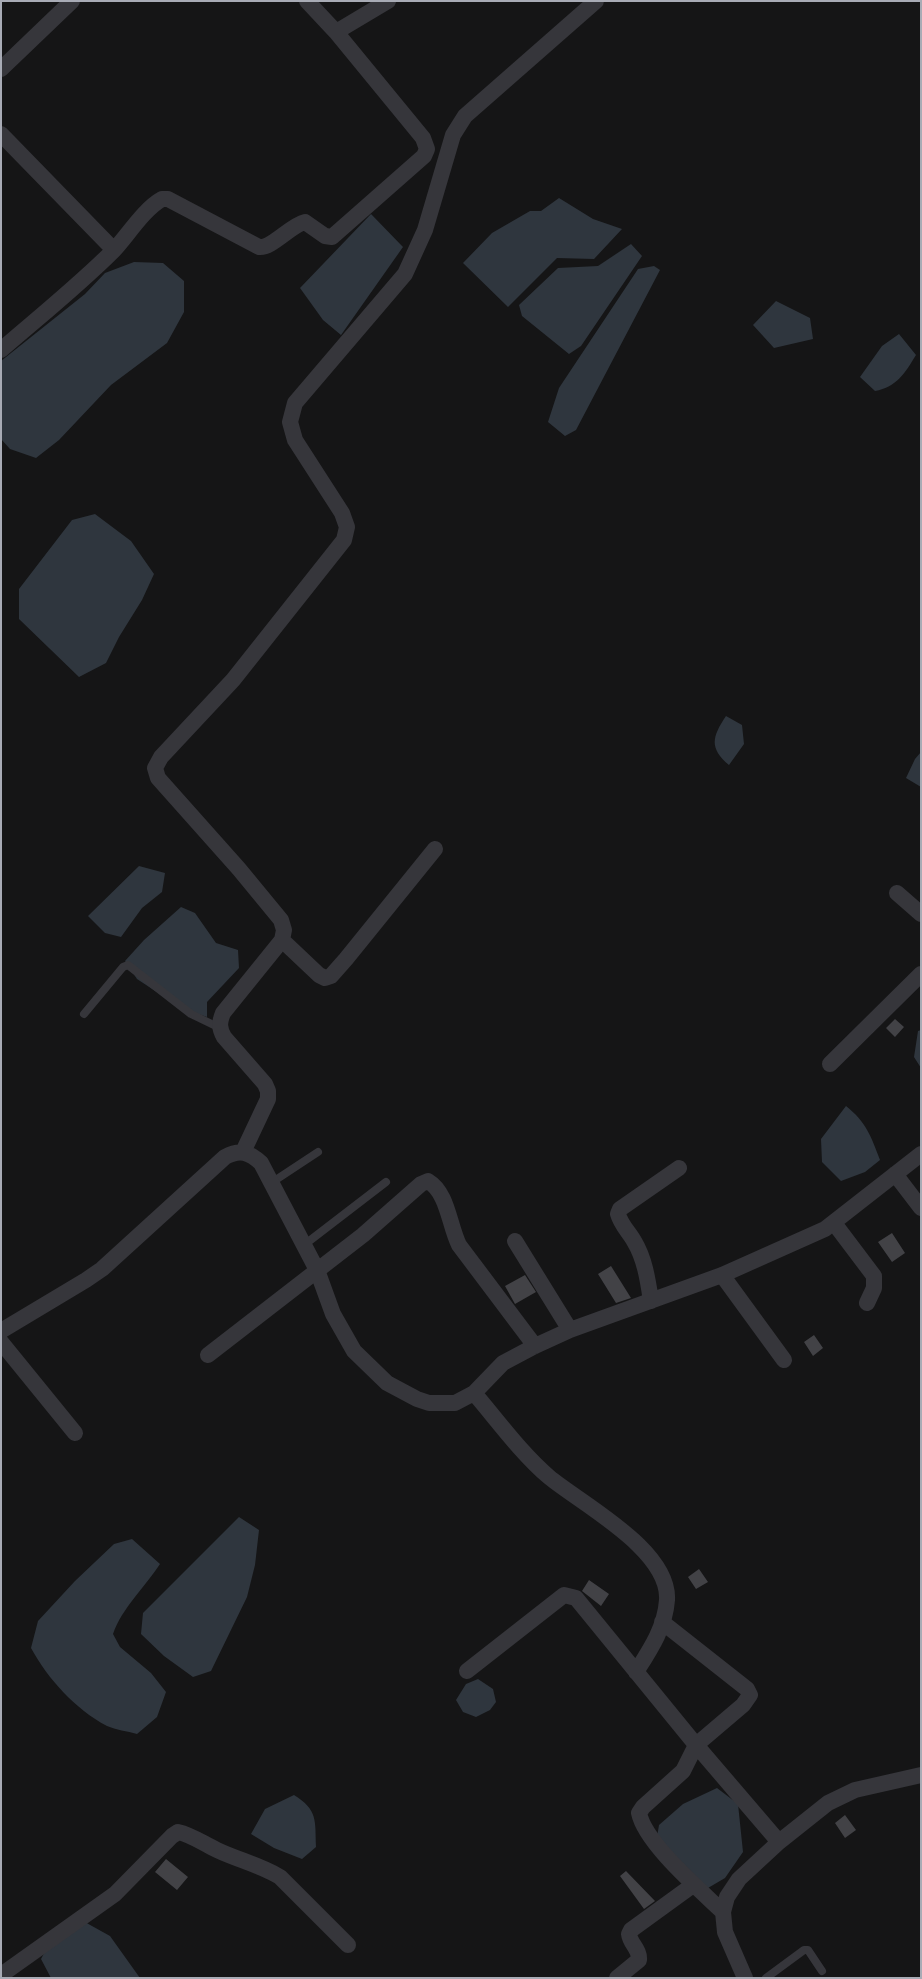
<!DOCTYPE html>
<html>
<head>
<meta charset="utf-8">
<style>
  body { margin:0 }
  #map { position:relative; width:922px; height:1979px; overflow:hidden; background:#151516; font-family:Manrope,sans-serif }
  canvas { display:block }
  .frame { position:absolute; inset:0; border:2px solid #a8abb5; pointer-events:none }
</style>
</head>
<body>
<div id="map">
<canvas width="922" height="1979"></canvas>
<div class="frame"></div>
</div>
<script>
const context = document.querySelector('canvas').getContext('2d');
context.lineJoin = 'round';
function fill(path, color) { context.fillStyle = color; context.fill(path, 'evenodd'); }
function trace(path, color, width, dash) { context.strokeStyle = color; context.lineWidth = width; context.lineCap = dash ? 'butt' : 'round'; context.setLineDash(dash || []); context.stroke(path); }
fill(new Path2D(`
  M559,198L593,219L622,229L594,259L557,258L508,307L463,263L492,233L530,211H541Z
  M371,214L403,247L341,335L323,320L300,288Z
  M631,244L642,256L581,346L569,354L522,316L519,305L558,268L598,266Z
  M134,262L163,263L184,281V312L167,343L111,385L59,440L36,458L10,449L1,439V361L85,294L105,273Z
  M654,266L660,270L576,430L565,436L548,422L559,388L638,269Z
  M776,301L810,318L813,339L774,348L753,325Z
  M899,334L916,355C905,373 897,387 875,391L860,377L882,346Z
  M95,514L131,541L154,574L142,600L119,637L106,663L79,677L19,619V589L72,520Z
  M726,716L742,725L744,744L729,765C709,748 712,737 726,716Z
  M921,752V787L906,778L915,759Z
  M139,866L165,873L162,892L142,908L121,937L105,933L88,916Z
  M181,907L195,913L216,943L238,950L239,968L207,1002V1017L181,1008L137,979L125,961L144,940Z
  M921,1030V1068L914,1057L918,1031Z
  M846,1106C866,1122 871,1136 880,1160L865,1172L841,1181L822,1162L821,1139Z
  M239,1517L259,1530L255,1565L247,1597L211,1671L193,1677L164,1656L141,1634L143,1613Z
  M132,1539L160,1564C145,1587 122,1608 113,1634L120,1647L151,1673L166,1692L157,1717L137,1734C127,1731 116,1730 107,1726C75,1709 48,1679 31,1648L38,1621L75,1581L114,1544Z
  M478,1679L493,1689L496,1702L490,1710L476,1717L463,1712L456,1700L466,1684Z
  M717,1788L738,1804L743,1852L725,1878L708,1888L655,1849L659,1825L683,1804Z
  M294,1795C318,1810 315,1820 316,1847L302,1859L274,1848L251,1834L265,1809Z
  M83,1921L110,1936L140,1978H51L41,1959L51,1940Z`), '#2f363e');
fill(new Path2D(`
  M895,1019L904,1027L895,1037L886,1028Z
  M892,1233L905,1253L892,1262L878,1242Z
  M611,1266L631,1298L616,1303L598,1274Z
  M525,1275L536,1292L515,1304L505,1286Z
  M814,1335L823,1348L813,1356L804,1342Z
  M699,1569L708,1582L696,1589L688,1577Z
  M589,1580L609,1594L601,1606L582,1591Z
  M845,1815L856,1830L845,1838L835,1823Z
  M166,1859L188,1877L177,1890L155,1872Z
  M626,1871L655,1901L644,1909L620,1876Z`), '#424246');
trace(new Path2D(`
  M84,1014L123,967L128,965L191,1014L220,1028
  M271,1183L318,1152
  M304,1245L386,1182
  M766,1978L804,1950H808L822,1971`), '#36363b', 8);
trace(new Path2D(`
  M307,1L336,32
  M1,69L72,1
  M1,134L114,250
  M1,350C39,317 78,286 114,250C128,235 144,209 162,199H168L259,247C271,249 291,225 305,222L325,236L332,237L424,156L427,149L423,138L336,32L388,1
  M435,849L346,959L331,976L325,978L319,975L282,940L284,930L281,920L239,869L158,778L155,768L161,757L233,680L344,540L347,527L342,513L295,440L290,422L295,403L405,274L425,230L453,135L465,116L596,1
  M897,893L921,914
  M830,1064L921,974
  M243,1152L268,1099V1091L265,1084L224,1037C219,1028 219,1023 223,1013L282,940
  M895,1174L921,1208
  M834,1223L874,1276V1288L867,1303
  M515,1241L570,1330
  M722,1275L784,1360
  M651,1301C648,1281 645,1259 634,1241C629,1232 621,1225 618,1214L620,1209L679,1168
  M1,1331L86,1280L102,1269L225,1157C240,1149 249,1152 261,1163L317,1270L333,1314L354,1351L387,1383L417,1399L429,1403H455L474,1393L503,1363L535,1346L570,1330L722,1275L825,1229L921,1154
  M1,1342L75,1433
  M208,1355L363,1235L421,1184L428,1181C448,1193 449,1225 459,1245L535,1346
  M474,1393C498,1421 521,1453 549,1477C583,1505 670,1550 667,1600C665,1628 650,1650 636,1672
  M662,1622L747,1689L750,1695L743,1705L696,1745L683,1771L643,1807L639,1813C645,1843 700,1890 723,1912
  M467,1671L564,1595L576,1598L696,1745L779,1842
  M1,1975L115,1894L172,1836L178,1832C192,1835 204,1844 217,1850C238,1860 260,1865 280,1877L348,1945
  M617,1978L639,1960C640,1949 630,1944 629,1934L631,1930L693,1885
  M745,1978L725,1932L723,1912L727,1897L739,1879L779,1842L828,1803L855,1790L921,1775`), '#36363b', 16);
</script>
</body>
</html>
